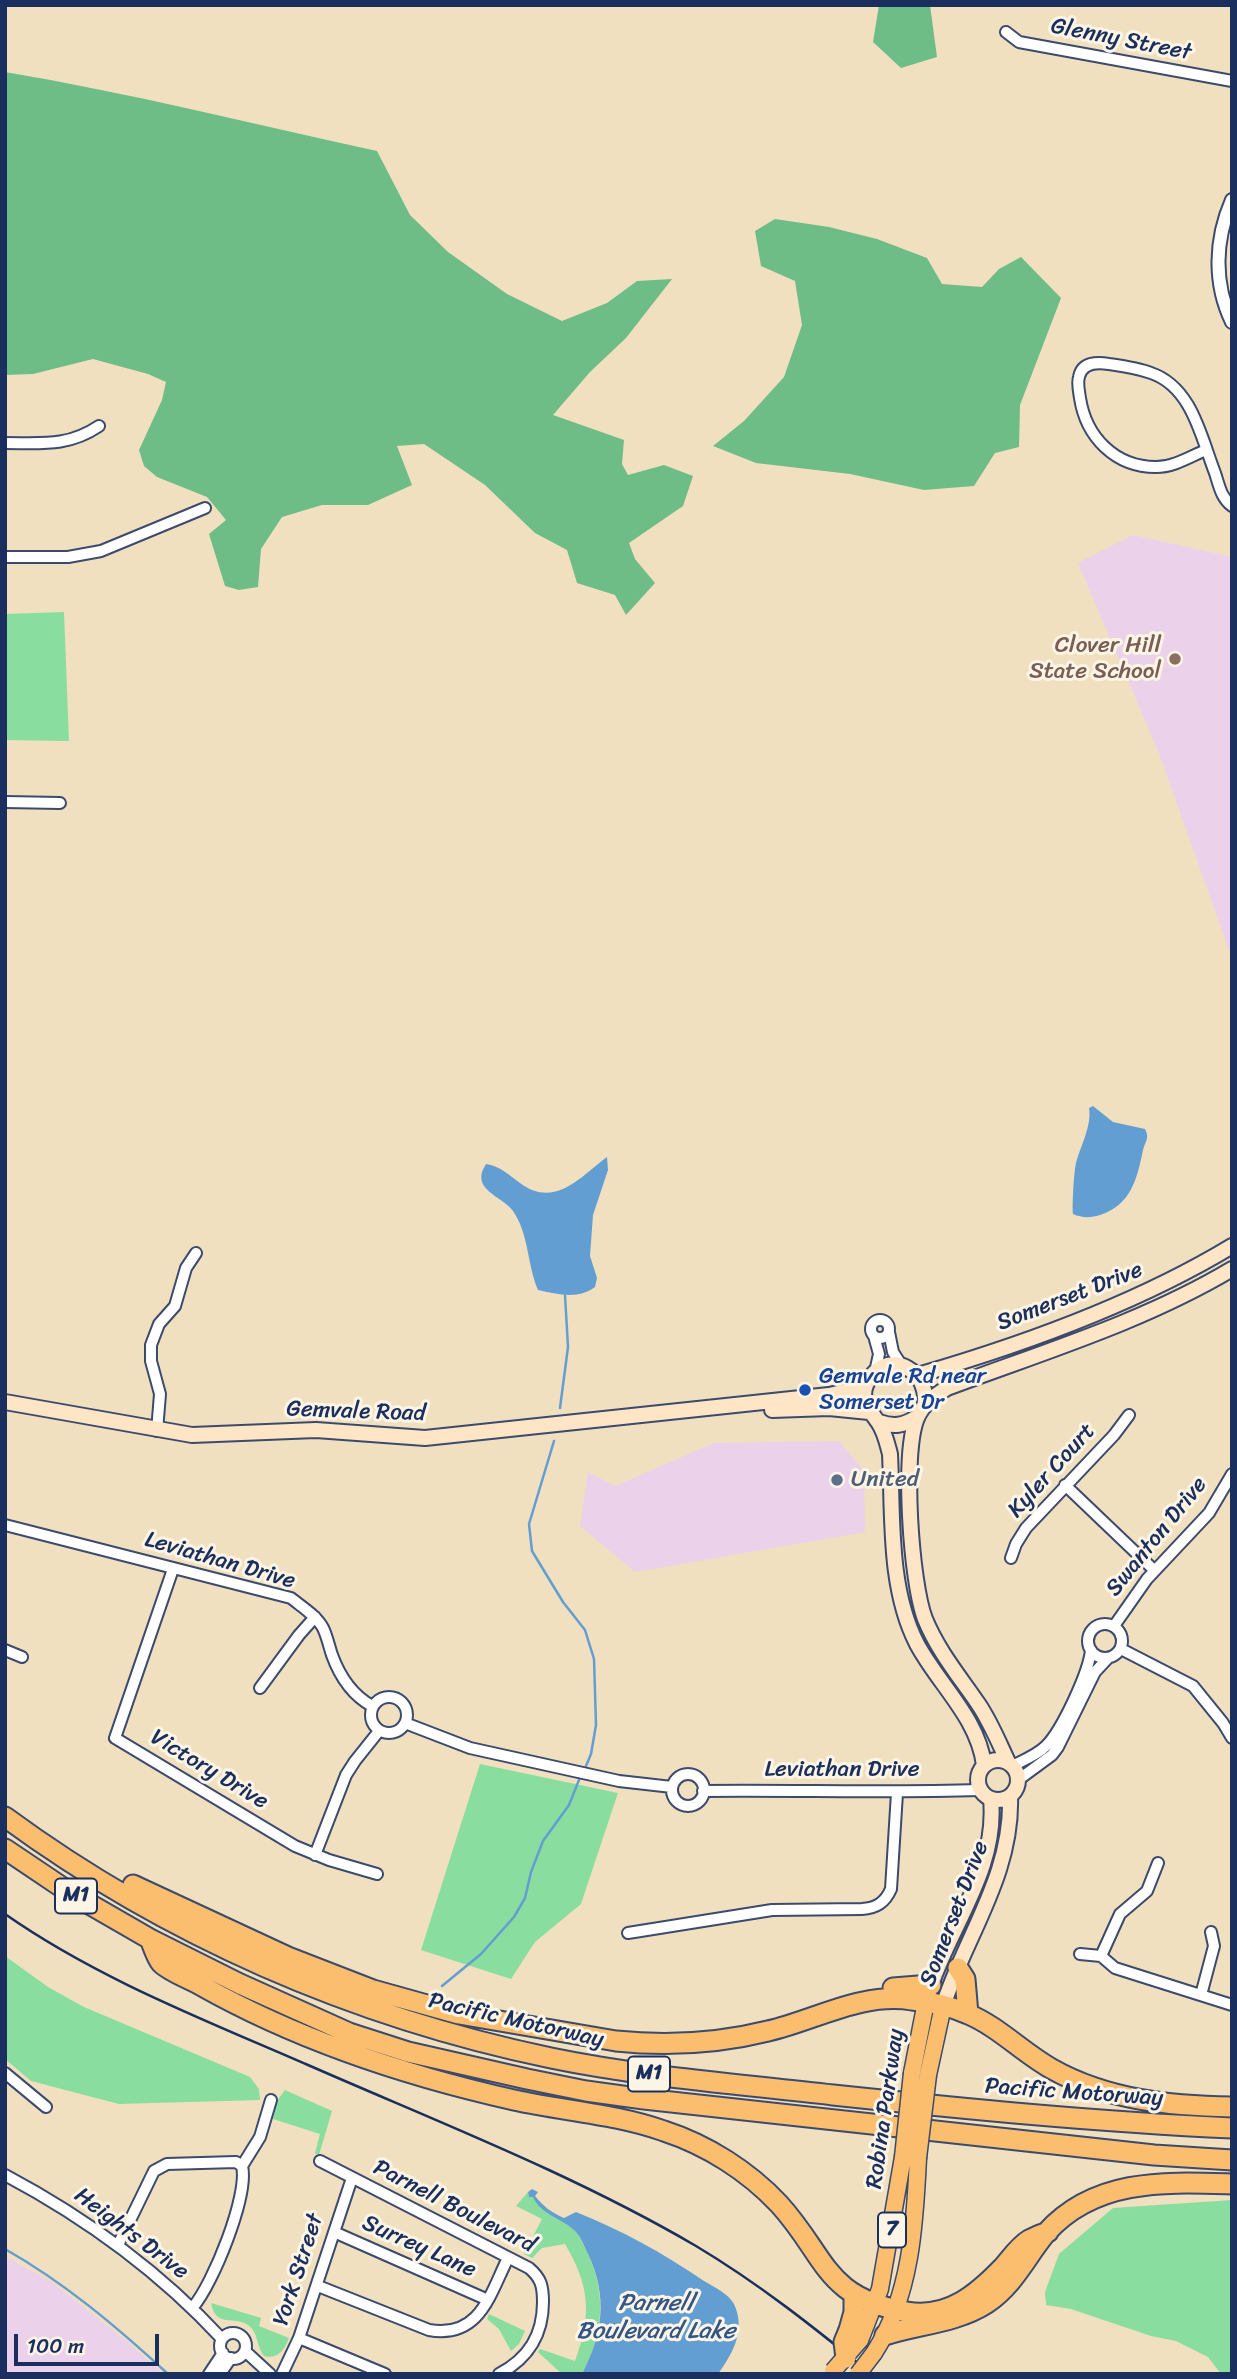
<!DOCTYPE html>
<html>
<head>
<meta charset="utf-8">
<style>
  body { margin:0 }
  #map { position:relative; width:1237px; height:2379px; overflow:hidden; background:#f0e0c0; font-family:Sriracha,sans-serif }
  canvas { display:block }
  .frame { position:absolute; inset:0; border:7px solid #1b2f5e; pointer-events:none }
  .scale { position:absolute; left:14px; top:2334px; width:145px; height:32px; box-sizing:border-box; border:4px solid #1b2f5e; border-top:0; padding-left:9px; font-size:21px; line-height:24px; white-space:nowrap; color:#1b2f5e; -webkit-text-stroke:5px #fcf5e5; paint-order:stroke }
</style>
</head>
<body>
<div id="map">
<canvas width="1237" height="2379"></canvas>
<div class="frame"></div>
<div class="scale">100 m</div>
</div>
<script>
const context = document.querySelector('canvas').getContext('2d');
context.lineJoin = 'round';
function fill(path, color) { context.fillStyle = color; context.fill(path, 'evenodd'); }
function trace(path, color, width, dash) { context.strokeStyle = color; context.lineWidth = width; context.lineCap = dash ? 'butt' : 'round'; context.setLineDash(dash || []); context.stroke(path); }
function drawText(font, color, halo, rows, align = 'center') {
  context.font = font + ' Sriracha,sans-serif'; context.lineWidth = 6; context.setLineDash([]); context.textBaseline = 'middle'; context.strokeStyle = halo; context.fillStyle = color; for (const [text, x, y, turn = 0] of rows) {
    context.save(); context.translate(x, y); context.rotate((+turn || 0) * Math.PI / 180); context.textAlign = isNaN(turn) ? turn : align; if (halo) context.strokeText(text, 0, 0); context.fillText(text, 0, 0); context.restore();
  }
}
fill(new Path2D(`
  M1133,535L1232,557V959L1160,756L1078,563Z
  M839,1441L864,1471L865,1532L635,1572L580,1526L588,1472L615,1486L714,1443Z
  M5,2256L53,2283L127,2341L163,2374H5Z`), '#ecd1ea');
fill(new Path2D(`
  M64,612L69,741L5,740V614Z
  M480,1764L618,1793L581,1904L535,1942L511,1979L421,1950Z
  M5,1956L48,1987L84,2007L250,2077L259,2089L260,2100L119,2104L31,2081L5,2059Z
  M285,2090L332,2111L319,2155L315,2153L320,2134L273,2119L277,2101Z
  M528,2192L529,2197H533C548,2215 561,2217 575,2231C581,2237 584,2247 588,2254C607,2295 603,2335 582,2374H562L538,2352L540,2349L575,2361C592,2315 590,2286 565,2244L542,2248L532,2258L524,2254L542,2219L516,2206Z
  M1232,2200V2374H1221L1208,2357L1176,2341L1151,2336L1071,2309L1046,2305L1045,2292L1059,2254L1113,2208Z
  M211,2303L261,2318L259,2326L289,2338C285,2349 278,2360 264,2356C256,2346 259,2333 248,2325C234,2315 216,2329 211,2303Z
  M489,2314L525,2331L519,2344L511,2351L499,2329L487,2319Z`), '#89dd9f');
fill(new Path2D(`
  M879,5H930L937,57L901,68L873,42Z
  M5,72C130,93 253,124 377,151L410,215L448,252L507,294L562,321L607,303L637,281L672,279L626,338L590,372L553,415L624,440L622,464L628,475L664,465L693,476L683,506L629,543L635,559L655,583L626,615L615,595L577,583L567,550L535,533L485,485L424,444L397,446L412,485L368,505H322L282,517L261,549L258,587L239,590L225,586L209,534L226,520L207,497L157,477L144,466L139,450L162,400L166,382L148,374L93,359L33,374L5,375Z
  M775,219L829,227L877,239L927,258L942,284L982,287L999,269L1021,257L1061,298L1020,405L1019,447L995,453L974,486L924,490L850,474L756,463L713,446L744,421L784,377L802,325L795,281L761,266L755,231Z`), '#6ebc86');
fill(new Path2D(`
  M1093,1106L1113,1122L1145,1129C1150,1138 1145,1142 1143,1150C1137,1179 1131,1205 1100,1215C1090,1218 1082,1218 1073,1214C1072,1205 1074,1171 1076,1163C1081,1145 1092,1125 1089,1108Z
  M607,1157L608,1170L593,1215L590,1256L597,1278L595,1287C578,1300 557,1294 538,1290C527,1264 529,1234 513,1211C503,1196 469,1190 486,1164C500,1166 509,1175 520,1183C555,1209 580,1177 607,1157Z
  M532,2189L538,2192L535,2196C543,2206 552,2213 564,2218L576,2212C621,2230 663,2253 704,2281C714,2287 729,2294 734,2304C746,2330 733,2353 718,2374H582C603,2334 608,2296 588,2254C584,2246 581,2237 575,2231C562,2218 541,2215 533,2197H529L528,2192Z`), '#629ed2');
trace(new Path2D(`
  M560,1408L568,1347L565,1295
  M554,1441L529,1524L532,1551L563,1602L585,1630L594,1659L596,1725L591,1754L586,1766
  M442,1986L481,1954L514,1917L525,1898L531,1872L543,1841L569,1805L579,1780
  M5,2249C65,2283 117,2327 168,2374`), '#629ed2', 2.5);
const minor = new Path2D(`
  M1006,32L1019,42L1232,81
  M5,443C41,443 68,447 99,426
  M1206,450C1189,457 1174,467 1156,467C1115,467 1086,437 1080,398C1079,391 1077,383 1079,377C1082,362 1097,362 1109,364C1123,366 1138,368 1151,373C1192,387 1201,437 1215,473C1219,485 1221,498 1232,506
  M5,557H68L101,551L205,508
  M5,802L60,803
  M871 1329a9 9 0 1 1 18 0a9 9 0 1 1-18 0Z
  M889,1332L893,1352L902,1366
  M874,1336L879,1354L875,1372
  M157,1431L160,1394L151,1361V1345L159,1324L175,1306L186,1268L196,1253
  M1065,1485L1154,1570
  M5,1525L291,1598C302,1607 317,1616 323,1628C327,1636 329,1646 332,1655C340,1677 352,1695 372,1706
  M1011,1558L1016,1544L1026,1528L1114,1435L1129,1415
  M173,1569L115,1738L295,1846L329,1860L377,1874
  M1088 1641a17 17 0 1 1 34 0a17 17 0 1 1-34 0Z
  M1114,1626L1147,1579L1209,1513L1232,1474
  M1121,1649L1193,1686L1223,1723L1232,1738
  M5,1650L22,1657
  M260,1688L299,1635L315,1617
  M371 1715a18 18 0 1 1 36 0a18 18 0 1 1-36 0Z
  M405,1723L470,1748L619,1781L672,1787
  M1012,1766C1024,1760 1037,1755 1046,1746C1062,1730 1089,1672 1091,1650
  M672 1790a16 16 0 1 1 32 0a16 16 0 1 1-32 0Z
  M1018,1780L1052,1755L1058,1747L1095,1672L1108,1658
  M703,1791C796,1790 888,1793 980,1790
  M315,1855L346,1775L355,1761L379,1731
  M628,1933L772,1910L862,1909C876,1908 885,1903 891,1889L897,1793
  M1080,1954L1101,1956L1115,1968L1232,2005
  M1101,1956L1120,1914L1147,1891L1158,1863
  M1201,1995L1214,1946L1211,1932
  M5,2073L46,2107
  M320,2161L529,2268C541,2278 543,2286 543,2302C543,2335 529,2358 499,2374
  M242,2166L260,2137L271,2100
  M5,2175C86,2218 160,2272 222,2339
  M334,2232L488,2300
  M118,2245L154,2171L167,2164L236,2162L242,2166C249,2195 213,2284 193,2307
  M318,2286L429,2330C480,2339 490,2294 508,2258
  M220 2346a13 13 0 1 1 26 0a13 13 0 1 1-26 0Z
  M299,2338L385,2374
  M245,2351L270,2374
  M209,2374L223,2353
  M220,2374L231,2358
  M282,2374L299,2338L352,2178`);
const tertiary = new Path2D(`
  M1232,200C1215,239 1213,283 1232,322`);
const secondary = new Path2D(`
  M918,1375C1025,1344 1136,1304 1232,1246
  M5,1402L192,1435L316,1430L425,1438L829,1395L865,1387
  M924,1407C932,1372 890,1348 870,1378C857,1396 868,1408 878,1422C885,1432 887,1443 890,1454C893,1515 888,1588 917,1644C939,1685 978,1718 984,1765
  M772,1410L829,1408L869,1412
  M879,1422C894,1427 903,1426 917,1417
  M978 1780a20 20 0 1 1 40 0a20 20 0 1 1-40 0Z
  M1008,1762C999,1743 991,1723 979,1705C960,1677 938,1651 925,1619C911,1583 902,1453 917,1418C923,1404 934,1396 947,1388C1043,1352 1143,1322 1232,1269
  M928,1994C948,1928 998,1871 991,1799
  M943,2006C966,1935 1013,1874 1010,1796`);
const primary = new Path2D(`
  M912,2073L926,2002
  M928,2075L943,2006
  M860,2340L880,2289L903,2157
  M874,2353C911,2296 915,2224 918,2158`);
const motorway = new Path2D(`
  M5,1817C167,1936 354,2017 551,2058C643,2077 739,2084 833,2095C966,2109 1098,2122 1232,2128
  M5,1849L72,1894L150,1939L240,1984L349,2033L408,2052L527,2079L586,2091L644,2099L1154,2155L1232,2160
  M133,1885L288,1957L373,1990L459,2014L616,2041C666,2046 720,2043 768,2031C816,2020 861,1992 912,2000C930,2002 951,2006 968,2014C999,2027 1023,2053 1052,2069C1107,2100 1171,2106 1232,2107
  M150,1939C153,1946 156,1957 161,1963C168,1971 192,1980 202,1986C298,2040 407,2076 514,2100C564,2111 616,2114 664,2131C707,2145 748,2171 779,2204C828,2258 823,2297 907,2312C948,2319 977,2294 1003,2267C1011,2258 1019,2246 1029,2240C1035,2237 1042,2234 1048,2232
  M958,1968L965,1979L968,2014
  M893,1988L931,1985
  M849,2330L854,2312V2294
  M885,2335C919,2324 956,2323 987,2303C1014,2285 1026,2257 1046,2233C1095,2178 1166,2182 1232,2184`);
trace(minor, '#3b4a6d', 14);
trace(tertiary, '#3b4a6d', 16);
trace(secondary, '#3b4a6d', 18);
trace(primary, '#3b4a6d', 19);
trace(motorway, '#3b4a6d', 23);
trace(minor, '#fff', 10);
trace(tertiary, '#fff', 12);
trace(secondary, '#fde5c5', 14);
trace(primary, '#fabe6e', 16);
trace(motorway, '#fabe6e', 19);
trace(new Path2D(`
  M5,1914C98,1979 205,2020 308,2065C438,2122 573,2174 696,2246C758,2283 815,2328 871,2374`), '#1b2f5e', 2.5);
const primaryBridge = new Path2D(`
  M903,2157L912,2073
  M918,2158L928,2075
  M833,2371L860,2340
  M858,2374L874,2353`);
const motorwayBridge = new Path2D(`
  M846,2358L844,2342L849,2330`);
trace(primaryBridge, '#3b4a6d', 19, []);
trace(motorwayBridge, '#3b4a6d', 23, []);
trace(primaryBridge, '#fabe6e', 16);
trace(motorwayBridge, '#fabe6e', 19);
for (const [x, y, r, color] of [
  [1175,659,7,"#8d6e63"],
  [805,1390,7,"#1a4fb4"],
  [837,1480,7,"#5c6f8a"]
]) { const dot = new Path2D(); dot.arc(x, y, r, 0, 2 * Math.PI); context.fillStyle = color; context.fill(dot); trace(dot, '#fcf5e5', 2.5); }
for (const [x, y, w] of [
  [76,1896,42],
  [649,2074,42],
  [892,2230,28]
]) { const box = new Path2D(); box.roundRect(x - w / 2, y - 17.5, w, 35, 5); context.fillStyle = '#fcf5e5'; context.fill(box); trace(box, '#1b2f5e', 2); }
drawText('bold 21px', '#1b2f5e', null, [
  ["M1",76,1896],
  ["M1",649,2074],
  ["7",892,2230]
]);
drawText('23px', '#1b2f5e', '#fcf5e5', [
  ["Glenny Street",1121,40,11],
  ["Somerset Drive",1070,1297,-21],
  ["Gemvale Road",356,1412,2],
  ["Kyler Court",1052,1471,-48],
  ["Swanton Drive",1157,1537,-51],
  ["Leviathan Drive",220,1561,16],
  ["Victory Drive",209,1770,31],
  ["Leviathan Drive",842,1770],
  ["Somerset Drive",955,1914,-69],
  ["Pacific Motorway",516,2021,13],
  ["Pacific Motorway",1074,2093,4],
  ["Robina Parkway",886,2109,-82],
  ["Parnell Boulevard",454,2207,27],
  ["Heights Drive",131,2234,37],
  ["Surrey Lane",419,2247,24],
  ["York Street",299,2270,-72]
]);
drawText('23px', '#785e54', '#fcf5e5', [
  ["Clover Hill",1161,646],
  ["State School",1161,672]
], 'right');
drawText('23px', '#164399', '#fcf5e5', [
  ["Gemvale Rd near",819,1377],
  ["Somerset Dr",819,1403]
], 'left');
drawText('23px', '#4e5e75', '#fcf5e5', [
  ["United",851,1480]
], 'left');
drawText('italic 24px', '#345687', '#fcf5e5', [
  ["Parnell",656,2304],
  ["Boulevard Lake",656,2332]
]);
</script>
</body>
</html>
